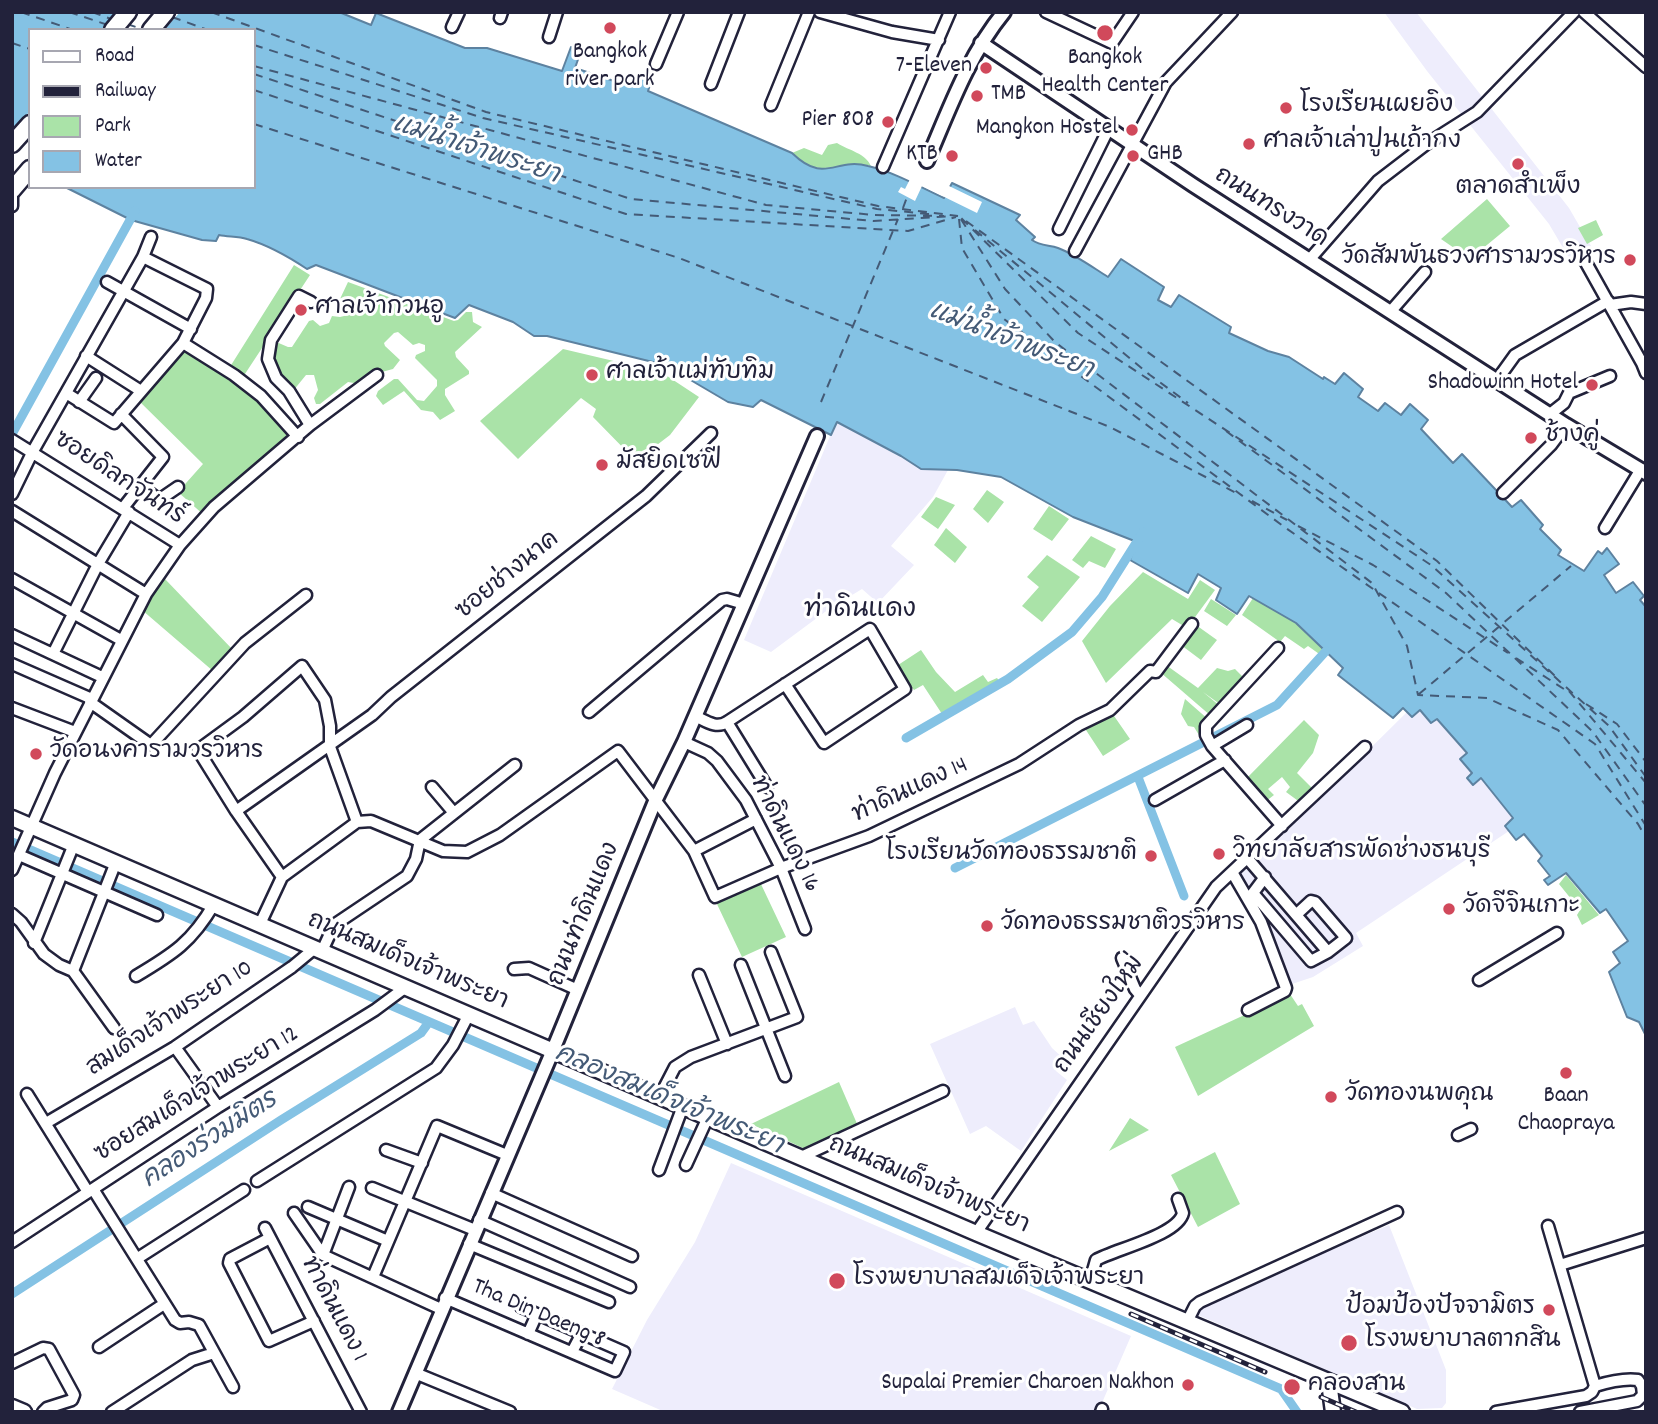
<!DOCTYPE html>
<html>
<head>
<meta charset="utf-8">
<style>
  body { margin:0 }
  #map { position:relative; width:1658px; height:1424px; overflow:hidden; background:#fff; font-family:Dekko,sans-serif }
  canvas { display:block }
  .frame { position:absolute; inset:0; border:14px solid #22223b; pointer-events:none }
  .legend { position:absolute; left:28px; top:28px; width:228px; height:161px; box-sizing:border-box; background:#fff; border:2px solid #a7a7b1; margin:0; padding:9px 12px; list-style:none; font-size:21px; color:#22223b }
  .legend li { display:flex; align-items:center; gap:14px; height:35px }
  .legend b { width:35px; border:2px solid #a7a7b1 }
</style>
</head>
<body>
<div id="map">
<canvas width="1658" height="1424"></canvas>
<div class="frame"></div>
<ul class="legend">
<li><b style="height:9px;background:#fff"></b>Road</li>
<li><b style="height:9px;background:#22223b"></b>Railway</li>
<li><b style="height:19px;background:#aae3a8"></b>Park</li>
<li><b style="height:19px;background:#84c2e4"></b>Water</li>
</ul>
</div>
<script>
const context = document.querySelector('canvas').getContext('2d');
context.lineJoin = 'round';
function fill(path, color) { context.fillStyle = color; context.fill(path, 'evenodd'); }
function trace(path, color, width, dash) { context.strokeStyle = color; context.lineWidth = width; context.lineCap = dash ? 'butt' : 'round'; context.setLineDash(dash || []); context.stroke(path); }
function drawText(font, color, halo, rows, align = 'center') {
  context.font = font + ' Dekko,"Playpen Sans Thai",sans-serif'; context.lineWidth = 6; context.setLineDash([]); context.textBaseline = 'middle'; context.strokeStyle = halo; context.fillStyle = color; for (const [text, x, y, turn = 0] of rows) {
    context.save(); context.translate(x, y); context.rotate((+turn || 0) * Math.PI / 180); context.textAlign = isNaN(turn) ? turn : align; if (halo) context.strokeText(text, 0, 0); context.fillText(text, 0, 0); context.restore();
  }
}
fill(new Path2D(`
  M1384,12H1416L1569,208L1591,246L1569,258L1549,224L1427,71Z
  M836,422L901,456L921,469L948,470L933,497L891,546L914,565L878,603L862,589L829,609L771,652L744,640Z
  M1420,710L1436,719L1467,754L1472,773L1467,778L1473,784L1481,778L1513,818L1505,825L1509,831L1356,933L1363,946L1313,977L1289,985L1237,874L1315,803L1407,712L1412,717Z
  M1015,1007L1023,1025L1034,1021L1052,1048L1063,1058L1056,1071L1067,1080L1021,1151L986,1126L970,1134L930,1044Z
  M731,1163L1131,1336L1098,1412H665L612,1389L647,1320L695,1242Z
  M1389,1225L1446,1370V1403L1442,1408L1417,1409L1198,1315L1200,1308L1217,1298Z`), '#eeedfc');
fill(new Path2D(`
  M837,143C850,151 865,153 871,166C837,159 822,182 792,153L804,148L822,155L828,145Z
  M1487,199L1510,226L1470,259L1441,239Z
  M1596,220L1603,235L1587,244L1578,228Z
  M294,265L310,275L241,380L228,370Z
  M348,282L454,321L458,320L466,312H472L473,322L482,327L455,352L456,357L469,371V374L445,389V395L455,411L440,420L433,412L421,410L404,391L383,405L376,396L378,391L394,379H398L417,400L424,401L437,386V380L415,358L416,355L425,351V345L419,343L413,345L398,332L394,333L384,343L385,346L400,360L393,369L378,373L360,384L348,382L320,404H316L314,398L318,390L314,375H306L293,391L278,376L270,348L274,341L288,347H292L309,321L313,320L320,326L329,323L332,316L340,317L348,315L351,309L340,299Z
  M184,347L234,376L296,436L205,516L178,492L203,464L138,400Z
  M563,349L618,362L655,368L699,397L670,435L636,461L593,417L596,409L581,398L518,459L480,421Z
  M987,490L1004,502L988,523L973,509Z
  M936,497L955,505L938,529L921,517Z
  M1049,506L1069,519L1052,541L1033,529Z
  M946,528L967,547L955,563L934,545Z
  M1091,536L1116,549L1105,568L1089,561L1083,568L1072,560Z
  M1047,555L1080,577L1042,622L1022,606L1039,587L1027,577Z
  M1143,572L1188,599L1200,580L1215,590L1187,628L1172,619L1106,683L1082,641L1110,606Z
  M165,579L233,650L213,671L142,610Z
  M1253,598L1296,623L1326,651L1322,656L1308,646L1304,649L1285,636L1280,642L1242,615Z
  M1211,599L1236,615L1227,626L1204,611Z
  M1196,625L1217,640L1201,660L1181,645Z
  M921,650L936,672L955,692L983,675L988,682L997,678L1000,682L942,714L923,685L914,690L895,667Z
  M1166,665L1198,688L1217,668L1228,671L1235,669L1245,679L1221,705L1203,692L1220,706L1211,716L1160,672Z
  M1185,699L1209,720L1205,739L1202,740L1194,727L1188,726L1181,714Z
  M1112,713L1130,739L1103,756L1084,727Z
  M1304,720L1319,735L1313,753L1297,773L1313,789L1301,803L1286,792L1290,787L1282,777L1268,789L1274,795L1265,802L1246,779Z
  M1566,875L1599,915L1582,925L1577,915L1580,910L1559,884Z
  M760,882L786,937L742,957L716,902Z
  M1290,994L1298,1006L1302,1004L1314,1026L1198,1096L1175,1047Z
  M839,1082L858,1126L805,1149L751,1124Z
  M1130,1118L1149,1130L1109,1151Z
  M1215,1152L1240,1204L1198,1227L1171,1175Z`), '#aae3a8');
const water = new Path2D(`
  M12,12H339L371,25L376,13L465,48H487L562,71L571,47L581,51L575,68L614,81L616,79L640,82L643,73L653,76L648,91L792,153C825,185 835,157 868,166C894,172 920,187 944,198L952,183L1020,215L1016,220L1035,237L1032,240C1040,246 1049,245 1058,248C1076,255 1092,267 1108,277L1121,259L1164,287L1158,300L1171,307L1179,295L1231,327L1229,333L1268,351L1289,357L1323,379L1324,377L1335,384L1344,373L1363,389L1358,397L1378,411L1385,403L1401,415L1410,404L1428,420L1421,429L1453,463L1462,454L1512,507L1521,500L1543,525L1540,529L1561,550L1558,555L1584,571L1598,551L1602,554L1607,548L1619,564L1604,575L1616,593L1633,582L1644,596L1640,600L1646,607V1036L1639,1022L1627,1017L1609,972L1620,963L1613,952L1628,941L1606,909L1600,913L1566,873L1548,885L1544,880L1550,876L1538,861L1542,856L1524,834L1516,840L1505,826L1513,818L1481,778L1473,785L1467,778L1472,773L1460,759L1467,753L1437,719L1431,723L1420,710L1412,717L1403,708L1393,718L1338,675L1343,668L1296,623L1249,596L1237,614L1216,600L1221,588L1198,574L1188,593L1130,560L1137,542L1073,517L1001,477L957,470L921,469L901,456L837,422L831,435L761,400L753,407L728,402L665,365L547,336H534L513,322L469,305L455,318L316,265L307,269C289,257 268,245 247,239C238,236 228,237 219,235L216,241L202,240L131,220L65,187H254V30H30V173L12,164Z`);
fill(water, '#84c2e4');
trace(water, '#5d82a0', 2);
fill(new Path2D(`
  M116,12H180L164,30H101Z
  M30,111V176L12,168V131Z
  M910,179L943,194L947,185L982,202L977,213L922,186L915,201L898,192L901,187L905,189Z`), '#fff');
trace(new Path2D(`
  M12,434L135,211
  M906,738L1008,679L1072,632L1102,597L1143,532
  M1138,777L1184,896
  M12,842L1281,1389L1297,1412
  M955,868L1277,705L1326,651
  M12,1294L281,1120L421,1033L429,1022`), '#84c2e4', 9);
trace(new Path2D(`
  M21,12L73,30
  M69,12L108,25
  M92,12L111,19
  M211,12L486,112L878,206L958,216
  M172,17L208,30
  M127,24L145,30
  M12,43L30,49
  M254,45L483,118L877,209L929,214
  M254,66L766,205L874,215L944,216
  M254,74L631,199L873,221L952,216
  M254,90L626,214L908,231L956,217
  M254,124L679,258L1110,427L1240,495
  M903,208L907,197
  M959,219L962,248L1004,319L1283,526L1595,744L1646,826
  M966,221L1437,561L1558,679
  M975,230L1150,375L1188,403
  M821,402L898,219
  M1226,431L1446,593L1593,732L1646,806
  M1252,501L1287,520
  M1298,526L1373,565L1508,653
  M1516,658L1567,691
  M1569,691L1646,783
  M1419,694L1571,566
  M1586,704L1617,724L1646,762
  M1646,777L1609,726L1431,565L1078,333L959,216L1005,289L1055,342L1372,583L1407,646L1418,695L1487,698L1558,730L1638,824L1646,838`), '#445a76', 2, [9, 7]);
const minor = new Path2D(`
  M820,12L892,32L939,40
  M1046,12L1112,43L1133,12
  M1584,12L1646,67
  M500,18L502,12
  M452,27L459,12
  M549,37L557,12
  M656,64L678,12
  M711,84L739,12
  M771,105L809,12
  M883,167L950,12
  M12,192V206
  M1059,229L1109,128
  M1075,251L1166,82L1232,12
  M1580,252L1642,363L1646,373
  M1310,259L1378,181L1425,145L1477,112L1574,12
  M107,282L191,329
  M1610,305L1631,302L1646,304
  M1391,311L1425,272
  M183,343L234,375L261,396L298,437
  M86,356L141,391
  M1497,380L1515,355L1608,301
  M66,393L114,423L183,343L206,298L207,289L143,257
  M79,402L96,378
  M121,414L163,457L123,508
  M1550,414L1564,403L1569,393L1610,376
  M310,425L377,375
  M12,440L180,545
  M141,486L159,500L178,487
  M1503,493L1551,445L1566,425
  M12,494L33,451L143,257L151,237
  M12,511L146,594
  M1605,528L1641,469
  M12,579L121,640
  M12,635L102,677
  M1278,648L1206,726V735L1212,746L1282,826
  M53,654L98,564L129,512
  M12,664L92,699
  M90,702L151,745L245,643L306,595
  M12,708L75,732
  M589,712L722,600L727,599L744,604
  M695,716C706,721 716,729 727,722L870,629L905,689L824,743L785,684
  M727,722L767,787
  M684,742L708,753L717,761L746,800L781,868L805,929
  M1212,746L1247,725
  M432,787L454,813
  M1155,800L1225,760
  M236,811L372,715L391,697L646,496L711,433
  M694,851L756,819
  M19,855L157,915
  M1248,859L1328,952
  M12,870L55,773L146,594L180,545L214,507L310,425L289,391L276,378L268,359L271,340L299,296L311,302
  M1232,872L1261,922L1286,988L1285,991L1248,1010
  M282,877L236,811L198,750L243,717L302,666L325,700L330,726V747L357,822
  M1265,877L1253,893L1311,961L1328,952L1346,938L1315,902L1311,901L1297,914
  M12,914L21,922L44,954L59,965L73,971L114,1028
  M260,924L282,877L357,822L371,821L443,851L467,852L500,835L618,751L694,851L715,897L781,868L869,836L1019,764L1079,725L1110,710L1150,671L1156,672L1192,624
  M34,943L74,844
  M322,951L334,925L407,876L416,859L420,840L515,765
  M1122,958L1135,989L1140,995
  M741,965L785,1076
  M514,969L529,968L578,990
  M73,971L116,862
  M699,975L727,1044
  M136,976C173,954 192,942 214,904
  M1479,980L1557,933
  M175,1047L218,1107
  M27,1094L88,1192
  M660,1096L675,1067L691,1057L797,1017L771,952
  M46,1123L175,1047L292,967L315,948
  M1458,1135L1471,1129
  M386,1150L422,1163
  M801,1157L943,1091
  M686,1165L708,1117
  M659,1170L683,1106
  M257,1181L436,1068L453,1045L469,1014
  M372,1188L475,1230
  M93,1189L175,1320L180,1323L189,1322L199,1325L233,1387
  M491,1193L632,1256
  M308,1207L388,1241
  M294,1213L323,1255L441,1309
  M479,1220L630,1287
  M1548,1226L1595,1386
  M265,1228L361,1412
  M976,1233L1216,887L1365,747
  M270,1238L230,1259L229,1263L269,1341L314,1321
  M12,1242L218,1107L375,1010L406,987
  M469,1244L609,1302
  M323,1255L349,1187
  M138,1258L244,1190
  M1560,1265L1646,1238
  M373,1277L437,1126L507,1155
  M1090,1281L1096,1260C1116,1249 1178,1235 1183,1213L1178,1199
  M445,1298L615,1371L624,1352L521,1307
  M1187,1322L1195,1306L1200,1302L1397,1212
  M528,1334L537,1314
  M99,1347L164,1304
  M572,1352L582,1333
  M12,1363L43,1348L49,1349L74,1395L72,1400L47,1408L43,1412
  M415,1373L510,1412
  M112,1412L192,1360L214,1353
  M1101,1412L1102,1409
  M1496,1412L1586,1396L1592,1392L1595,1386C1608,1382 1624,1378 1638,1380L1642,1386L1643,1395L1637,1401L1580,1412`);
const tertiary = new Path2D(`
  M981,43L1193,185L1566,425L1646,473
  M927,161C949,110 968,56 1004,12
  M399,1412L553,1050L656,799L684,742L817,436`);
const secondary = new Path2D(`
  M12,818L976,1233L1402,1412
  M1329,1382L1333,1412
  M12,1407L24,1412`);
const primary = new Path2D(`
  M113,30L128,12
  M151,30L166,12
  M12,144L30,124
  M12,190L30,169`);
trace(minor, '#22223b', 15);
trace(tertiary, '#22223b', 18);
trace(secondary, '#22223b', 19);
trace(primary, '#22223b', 21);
trace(minor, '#fff', 10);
trace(tertiary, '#fff', 12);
trace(secondary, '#fff', 14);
trace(primary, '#fff', 16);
const rail = new Path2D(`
  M1131,1314L1265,1372
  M1321,1397L1356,1412`);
trace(rail, '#22223b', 5);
trace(rail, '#fff', 2.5, [8]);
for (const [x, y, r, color] of [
  [610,28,7,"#d1495b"],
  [1105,33,9,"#d1495b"],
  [986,68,7,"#d1495b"],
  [977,96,7,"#d1495b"],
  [1286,108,7,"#d1495b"],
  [888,122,7,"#d1495b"],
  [1132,130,7,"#d1495b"],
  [1249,144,7,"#d1495b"],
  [952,156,7,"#d1495b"],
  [1133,156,7,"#d1495b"],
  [1518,164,7,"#d1495b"],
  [1630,260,7,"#d1495b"],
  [301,310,7,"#d1495b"],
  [592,375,7,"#d1495b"],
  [1592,385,7,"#d1495b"],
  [1531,438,7,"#d1495b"],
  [602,465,7,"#d1495b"],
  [36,754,7,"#d1495b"],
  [1219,854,7,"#d1495b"],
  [1151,856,7,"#d1495b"],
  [1449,909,7,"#d1495b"],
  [987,926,7,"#d1495b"],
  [1566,1073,7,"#d1495b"],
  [1331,1097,7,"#d1495b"],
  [837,1281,9,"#d1495b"],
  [1549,1310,7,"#d1495b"],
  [1349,1343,9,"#d1495b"],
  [1188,1385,7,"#d1495b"],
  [1292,1387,9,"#d1495b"]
]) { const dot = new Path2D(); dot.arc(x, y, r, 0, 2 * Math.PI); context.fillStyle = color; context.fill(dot); trace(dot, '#fff', 2.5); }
drawText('24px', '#22223b', '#fff', [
  ["Bangkok",610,54,"center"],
  ["river park",610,82,"center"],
  ["Bangkok",1105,60,"center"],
  ["Health Center",1105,88,"center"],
  ["7-Eleven",972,68,"right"],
  ["TMB",991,96],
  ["โรงเรียนเผยอิง",1300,108],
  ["Pier 808",874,122,"right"],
  ["Mangkon Hostel",1118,130,"right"],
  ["ศาลเจ้าเล่าปูนเถ้ากง",1263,144],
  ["KTB",938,156,"right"],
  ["GHB",1147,156],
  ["ตลาดสำเพ็ง",1518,190,"center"],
  ["วัดสัมพันธวงศารามวรวิหาร",1616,260,"right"],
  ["ศาลเจ้ากวนอู",315,310],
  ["ศาลเจ้าแม่ทับทิม",606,375],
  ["Shadowinn Hotel",1578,385,"right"],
  ["ช้างคู่",1545,438],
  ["มัสยิดเซฟี",616,465],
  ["วัดอนงคารามวรวิหาร",50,754],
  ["วิทยาลัยสารพัดช่างธนบุรี",1233,854],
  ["โรงเรียนวัดทองธรรมชาติ",1137,856,"right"],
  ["วัดจีจินเกาะ",1463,909],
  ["วัดทองธรรมชาติวรวิหาร",1001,926],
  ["วัดทองนพคุณ",1345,1097],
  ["Baan",1566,1098,"center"],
  ["Chaopraya",1566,1126,"center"],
  ["โรงพยาบาลสมเด็จเจ้าพระยา",853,1281],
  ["ป้อมป้องปัจจามิตร",1535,1310,"right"],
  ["โรงพยาบาลตากสิน",1365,1343],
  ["Supalai Premier Charoen Nakhon",1174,1385,"right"],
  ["คลองสาน",1308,1387]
], 'left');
drawText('24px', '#22223b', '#fff', [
  ["ถนนทรงวาด",1270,209,32],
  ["ซอยดิลกจันทร์",118,480,33],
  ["ซอยช่างนาค",509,577,-39],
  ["ท่าดินแดง 14",911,792,-25],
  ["ท่าดินแดง 16",783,835,63],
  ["ถนนท่าดินแดง",586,915,-68],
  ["ถนนสมเด็จเจ้าพระยา",407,963,23],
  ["ถนนเชียงใหม่",1101,1016,-55],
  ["สมเด็จเจ้าพระยา 10",171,1020,-33],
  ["ซอยสมเด็จเจ้าพระยา 12",198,1096,-32],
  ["ถนนสมเด็จเจ้าพระยา",928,1187,23],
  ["ท่าดินแดง 1",332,1310,62],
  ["Tha Din Daeng 8",538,1315,23]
]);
drawText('italic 26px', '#445a76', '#fff', [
  ["แม่น้ำเจ้าพระยา",475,152,18],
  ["แม่น้ำเจ้าพระยา",1010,343,21],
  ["คลองสมเด็จเจ้าพระยา",668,1102,23],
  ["คลองร่วมมิตร",211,1142,-33]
]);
drawText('26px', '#22223b', '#fff', [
  ["ท่าดินแดง",860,612]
]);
</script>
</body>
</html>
